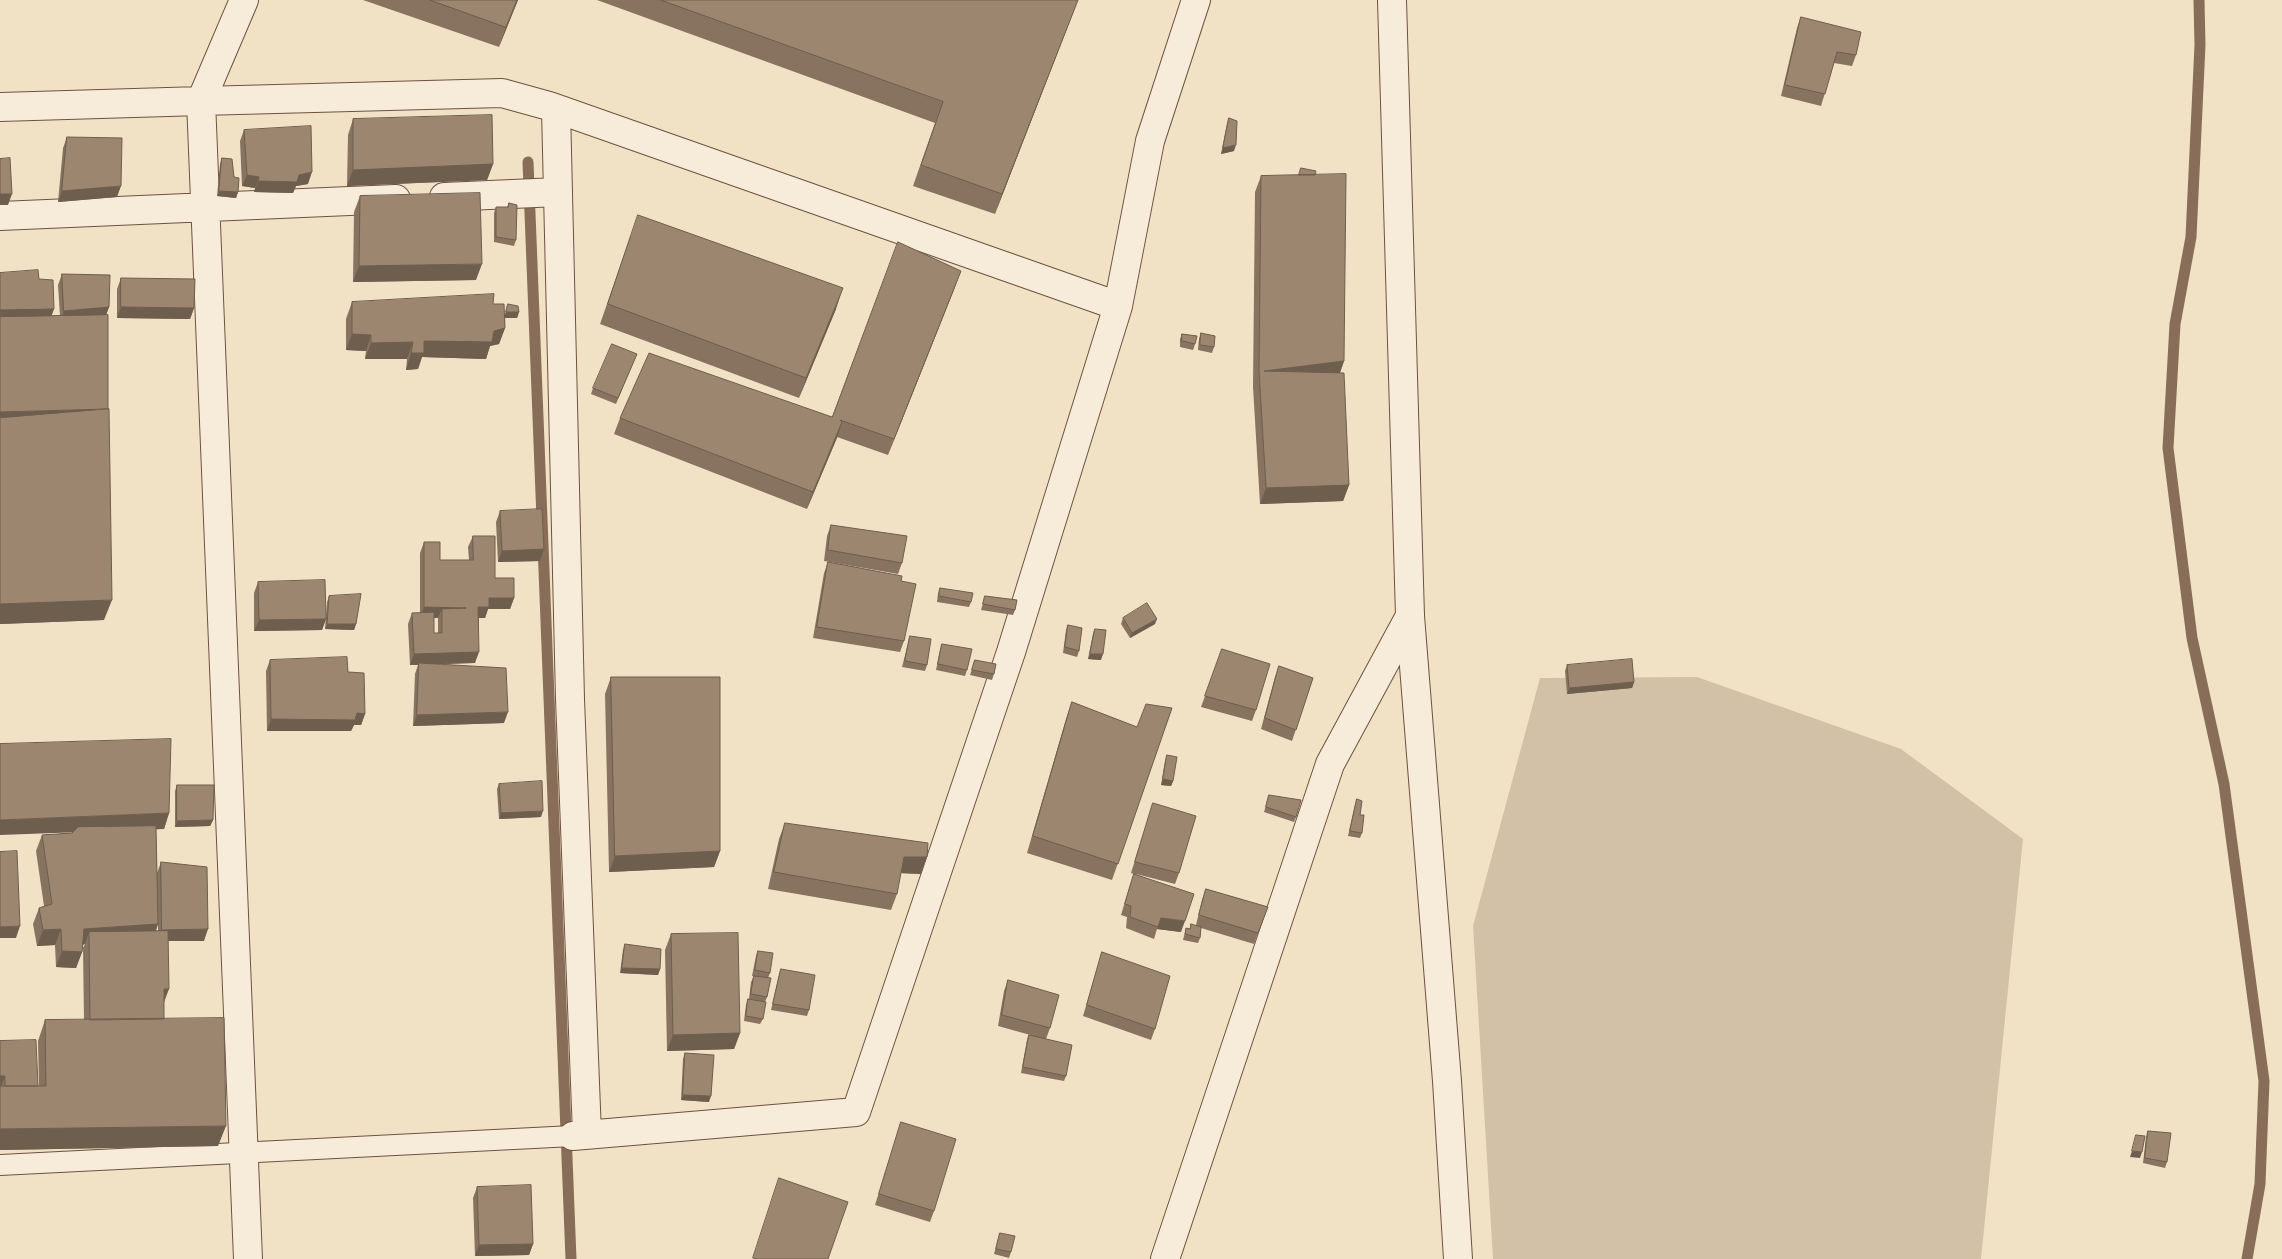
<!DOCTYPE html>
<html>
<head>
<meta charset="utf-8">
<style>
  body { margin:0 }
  canvas { display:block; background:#f1e2c5 }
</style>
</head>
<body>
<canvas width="2282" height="1259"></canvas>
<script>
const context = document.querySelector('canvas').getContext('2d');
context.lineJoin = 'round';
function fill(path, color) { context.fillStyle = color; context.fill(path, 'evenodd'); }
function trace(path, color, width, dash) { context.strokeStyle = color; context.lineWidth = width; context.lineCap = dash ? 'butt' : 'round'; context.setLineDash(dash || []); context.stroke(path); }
fill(new Path2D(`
  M1697,677L1901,749L2023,839L1981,1259H1493L1473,926L1540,678Z`), '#d3c1a7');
trace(new Path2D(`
  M2199,0L2200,45L2191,237L2175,324L2168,448L2192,638L2224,784L2264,1081L2260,1184L2247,1259
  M528,162L571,1259`), '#886e59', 11);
const service = new Path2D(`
  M0,1165L573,1136`);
const minor = new Path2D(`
  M0,107L201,101L244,0
  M556,109L570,699L587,1134
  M444,197L558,192
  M0,216L396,199
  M573,1136L856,1112L1011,652L1118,306L1150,141L1196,0
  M248,1259L201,101L502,93L549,106L1118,306
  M1165,1259L1330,764L1410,616`);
const tertiary = new Path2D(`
  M1392,0L1410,616L1447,1081L1458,1259`);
trace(service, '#6e5240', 22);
trace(minor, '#6e5240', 30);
trace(tertiary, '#6e5240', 30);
trace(service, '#f6ecd9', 20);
trace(minor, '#f6ecd9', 28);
trace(tertiary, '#f6ecd9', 28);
fill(new Path2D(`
  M363,0H518L499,47Z
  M597,0H1078L995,214L913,186L935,123Z
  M1801,17L1856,55L1852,66L1834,63L1821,106L1781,96L1797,28Z
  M1229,118L1234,151L1221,154L1227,124Z
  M353,119L493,164L487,180L347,186L348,135Z
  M244,130L308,184L296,186L293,193L254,192L255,188L242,186L240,141Z
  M67,137L117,197L58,202L63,148Z
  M222,158L238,192L236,198L217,196L220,164Z
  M1301,168L1315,175L1344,361L1340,373L1349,485L1343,501L1260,504L1253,387L1255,192L1261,176L1299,175Z
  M360,196L476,280L353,282L354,212Z
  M509,203L516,240L514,246L494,242V213L496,207H507Z
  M631,235L836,309L799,398L600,324Z
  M0,273L39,279L54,309L51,316H60L58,285L62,274L109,307L106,315L104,620L0,624Z
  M121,278L194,308L190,319L117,318V289Z
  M955,287L888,455L837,437L807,509L614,434L620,418L832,417Z
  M352,302L493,304L505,315L508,304L519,312L517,318H505V328L499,344L490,346L486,359L422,357L418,369L406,370L407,359H365L366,351L346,350V319Z
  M1201,333L1214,347L1212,353L1198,350L1199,339Z
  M1182,334L1195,344L1193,350L1180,347V339Z
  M637,354L616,404L591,394L593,388Z
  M500,511L544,549L540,561L498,562L496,522Z
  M831,525L902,563L898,574L824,561L827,536Z
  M473,536L495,578L514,598L510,609H488L485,618H479L475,663L439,664L504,723L413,726L415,674L418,665H410L408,624L412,613H420V553L424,542L440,560H469L468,547ZM434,618H438V633H434Z
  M828,562L901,581L904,641L900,652L813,638L824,573Z
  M258,582L326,619L322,630L254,631V593Z
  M940,588L971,602L969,607L937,602L938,594Z
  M329,596L356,624L354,630L325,629L327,602Z
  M985,596L1015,610L1013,615L981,610Z
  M1123,618L1155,624L1130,638L1121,624Z
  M1068,625L1079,651L1077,657L1063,653L1066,630Z
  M1095,629L1101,660L1088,659L1093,634Z
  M910,636L927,665L925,671L902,667Z
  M942,644L967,670L965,676L936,670L940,650Z
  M1222,649L1256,710L1252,721L1201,707Z
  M270,660L348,672L365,714L361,725H354L351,731H267L266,671Z
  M975,660L994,674L992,680L970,675Z
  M1567,665L1634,682L1632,688L1567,694L1565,671Z
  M1279,666L1313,678L1292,741L1261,729L1275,677Z
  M611,677L720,851L714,867L609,872L605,694Z
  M1072,702L1137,727L1172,708L1112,880L1027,853L1066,719Z
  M1167,755L1173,781L1171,786L1161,785L1165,761Z
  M499,784L541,817L499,819L497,789Z
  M177,785L213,820L210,826L175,827V791Z
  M1269,795L1296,817L1294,822L1264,812Z
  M1357,799L1360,815L1362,833L1360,838L1348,836L1355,805Z
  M1153,803L1179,873L1175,884L1136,874L1181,932L1157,929L1154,939L1126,928L1127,917L1121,915L1130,885L1134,874L1131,873Z
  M169,813L164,829H156L157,873L161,862L204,941H168L164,1002V1019L218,1146L0,1150V1041L39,1086L38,1041L45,1020H84L83,948L85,944L83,945L82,952L76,968L56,967L55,945L37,946L33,924L39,908L44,906L36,851L42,835L72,833ZM158,924V931H156Z
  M785,823L921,874L901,873L897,894L891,910L768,889L779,839Z
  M1206,889L1268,907L1254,944L1201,928L1200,938L1198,943L1183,940L1186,928L1189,929L1196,925L1202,900Z
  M671,934L740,1033L734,1049L667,1051L665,950Z
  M625,944L660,969L658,975L620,973L623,950Z
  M758,951L770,973L768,978L767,997L765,1002L763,1019L760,1024L744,1021L746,1005L748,999H749L751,982L754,976H755H752L756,956Z
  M1102,952L1155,1029L1151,1040L1083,1016Z
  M781,969L809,1010L807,1016L771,1010L779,975Z
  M1008,980L1050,1028L1046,1039L1066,1076L1064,1081L1021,1073L1027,1040L1029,1035L1034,1036L998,1026L1004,991Z
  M685,1053L709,1102L681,1100L683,1059Z
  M901,1122L934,1211L930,1222L875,1205Z
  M2148,1131L2167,1162L2165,1168L2143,1163L2146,1137Z
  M477,1187L533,1244L529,1255L475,1256L473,1198Z
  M1000,1233L1011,1252L1009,1258L994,1254Z`), '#877360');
fill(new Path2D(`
  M517,0H518L499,47L506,27Z
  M1078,0L995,214L1002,194Z
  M1236,145L1234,151L1221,154L1223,148Z
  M493,164L487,180L347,186L353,170Z
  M312,172L308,184L296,186L293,193L254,192L258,181Z
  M247,175L259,177L255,188L242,186Z
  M121,186L117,197L58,202L62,191Z
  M219,191L238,192L236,198L217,196Z
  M0,194H12L8,205H0Z
  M482,264L476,280L353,282L359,266Z
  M961,271L955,287L888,455L894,439Z
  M843,288L836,309L799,398L806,378Z
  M109,307L105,318L60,322L64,311Z
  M121,307L194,308L190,319L117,318Z
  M54,309L50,320L0,321V310Z
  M506,312H519L517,318H504Z
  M505,328L499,344L490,346L486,359L422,357L418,369L406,370L411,353L424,341L494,331Z
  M352,334L371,335L366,351L346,350Z
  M413,342L407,359H365L371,343Z
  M1344,361L1338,378L1264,371Z
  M108,409L0,428V412Z
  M842,422L837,438L807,509L813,492Z
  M1349,485L1343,501L1260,504L1266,488Z
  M544,549L540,561L498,562L502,551Z
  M489,598H514L510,609H488L485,618H474L478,607Z
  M112,600L104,620L0,624V604Z
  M424,607L466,608L442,609L438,618H420Z
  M326,619L322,630L254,631L259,620Z
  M1157,619L1155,624L1130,638L1132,633Z
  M327,624H356L354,630L325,629Z
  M479,652L475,663L410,665L414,654Z
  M1090,654H1103L1101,660L1088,659Z
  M1634,682L1632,688L1567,694L1569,688Z
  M508,712L504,723L413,726L417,715Z
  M357,713L365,714L361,725H354L351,731H267L271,719Z
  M1163,779L1173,781L1171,786L1161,785Z
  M543,811L541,817L499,819L501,813Z
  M169,813L164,829L0,835V820Z
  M213,820L210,826L175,827L177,821Z
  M720,851L714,867L609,872L615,856Z
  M904,857H927L921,874L898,873Z
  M1161,918L1185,921L1181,932L1157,929Z
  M158,924L152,940L89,932L85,944L78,945L84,929Z
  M20,926L16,938H0V927Z
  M61,929L55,945L37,946L43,930Z
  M208,929L204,941H158L162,930Z
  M62,951L82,952L76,968L56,967Z
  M622,968L660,969L658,975L620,973Z
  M164,989H169L163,1005Z
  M740,1033L734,1049L667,1051L673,1035Z
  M0,1076H5L1,1087H0Z
  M683,1095L711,1096L709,1102L681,1100Z
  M226,1126L218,1146L0,1150V1129Z
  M2132,1151L2142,1152L2140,1158L2130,1157Z
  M533,1244L529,1255L475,1256L479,1245Z`), '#6e5e4e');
const building = new Path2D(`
  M430,0H517L506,27Z
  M661,0H1078L1002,194L921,165L943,102Z
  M1801,17L1861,32L1856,55L1837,52L1825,94L1785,85Z
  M492,115L493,164L353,170V119Z
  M1229,118L1237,121L1236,145L1223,148Z
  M311,126L312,172L299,175L297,182L258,181L259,177L247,175L244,130Z
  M67,137L122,138L121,186L62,191Z
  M10,158L12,194H0V159Z
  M222,158L232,159L234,177L239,178L238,192L219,191Z
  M1301,168L1316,171L1315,175H1299Z
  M1346,174L1344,361L1264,371L1344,373L1349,485L1266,488L1259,371L1261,176Z
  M480,193L482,264L359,266L360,196Z
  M509,203L517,205L516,240L496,237V207H508Z
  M638,215L843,288L806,378L608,304Z
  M898,242L961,271L894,439L840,420L842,422L813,492L620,418L649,353L832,417Z
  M38,270L39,279L53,280L54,309L0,310V273Z
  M62,274L110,275L109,307L64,311Z
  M121,278L195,279L194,308L121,307Z
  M494,294L493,304H504L505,328L494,331L492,342L424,341V353H411L413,342L371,343V335L352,334V302Z
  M508,304L518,306L519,312H506Z
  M108,315V409L0,412V317Z
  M1201,333L1215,336L1214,347L1200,345Z
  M1182,334L1197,336L1195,344L1182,341Z
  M612,344L637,354L618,398L593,388Z
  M109,409L112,600L0,604V418Z
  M542,509L544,549L502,551L500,511Z
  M831,525L907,536L902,563L828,550Z
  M473,536H495V578H514V598H489V607H478L479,652L414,654L412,613L434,612V633H442V609L466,608L424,607V542H440V560H473Z
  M828,562L902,576L901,581L916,584L904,641L817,627Z
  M325,580L326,619L259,620L258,582Z
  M940,588L973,593L971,602L939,596Z
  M361,594L356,624H327L329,596Z
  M985,596L1017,600L1015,610L983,604Z
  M1147,603L1157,619L1132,633L1123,618Z
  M1068,625L1082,628L1079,651L1065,647Z
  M1095,629L1106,630L1103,654H1090Z
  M910,636L931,639L927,665L905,661Z
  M942,644L972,649L967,670L938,664Z
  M1222,649L1270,664L1256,710L1205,696Z
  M347,657L348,672L364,673L365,714L357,713L355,720L271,719L270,660Z
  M1632,659L1634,682L1569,688L1567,665Z
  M975,660L996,664L994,674L972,670Z
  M419,663L506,668L508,712L417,715Z
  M1279,666L1313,678L1296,730L1265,718Z
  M611,677H720V851L615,856Z
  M1072,702L1137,727L1146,704L1172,708L1118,864L1033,836Z
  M171,739L169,813L0,820V744Z
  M1167,755L1177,757L1173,781L1163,779Z
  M542,781L543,811L501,813L499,784Z
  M177,785H214L213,820L177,821Z
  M1269,795L1301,800L1296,817L1266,807Z
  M1357,799L1362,801L1360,815H1364L1362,833L1350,831Z
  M1153,803L1196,816L1179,873L1135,862Z
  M785,823L928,843L927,857H904L897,894L774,872Z
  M156,826L158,924L84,929L82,952L62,951L61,929L43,930L39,908L52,904L42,835L72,833L78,827Z
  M17,851L20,926L0,927V852Z
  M161,862L207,867L208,929L162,930Z
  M1134,874L1194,894L1185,921L1161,918L1158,927L1130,917L1131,906L1125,904Z
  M1206,889L1268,907L1258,933L1199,915Z
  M1191,924L1201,927L1200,938L1185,934L1186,928L1190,929Z
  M168,931L169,989H164V1019L90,1020L89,932Z
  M738,933L740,1033L673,1035L671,934Z
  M625,944L661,949L660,969L622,968Z
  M758,951L773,953L770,973L755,970Z
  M1102,952L1170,976L1155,1029L1087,1005Z
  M781,969L815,975L809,1010L773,1004Z
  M754,976L771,978L767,997L751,994Z
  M1008,980L1059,995L1050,1028L1002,1015Z
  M748,999L766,1002L763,1019L746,1016Z
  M224,1018L226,1126L0,1129V1086H46L45,1020Z
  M1029,1035L1072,1045L1066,1076L1023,1067Z
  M36,1040L38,1086H5V1076H0V1041Z
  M685,1053L714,1055L711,1096L683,1095Z
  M901,1122L956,1139L934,1211L879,1194Z
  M2148,1131L2171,1133L2167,1162L2145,1158Z
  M2136,1135L2145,1136L2142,1152L2132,1151Z
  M779,1178L848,1202L828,1259H757L753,1258Z
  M531,1185L533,1244L479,1245L477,1187Z
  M1000,1233L1015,1236L1011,1252L996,1249Z`);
fill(building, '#9d8670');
trace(building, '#6e5e4e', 1);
</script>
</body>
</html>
